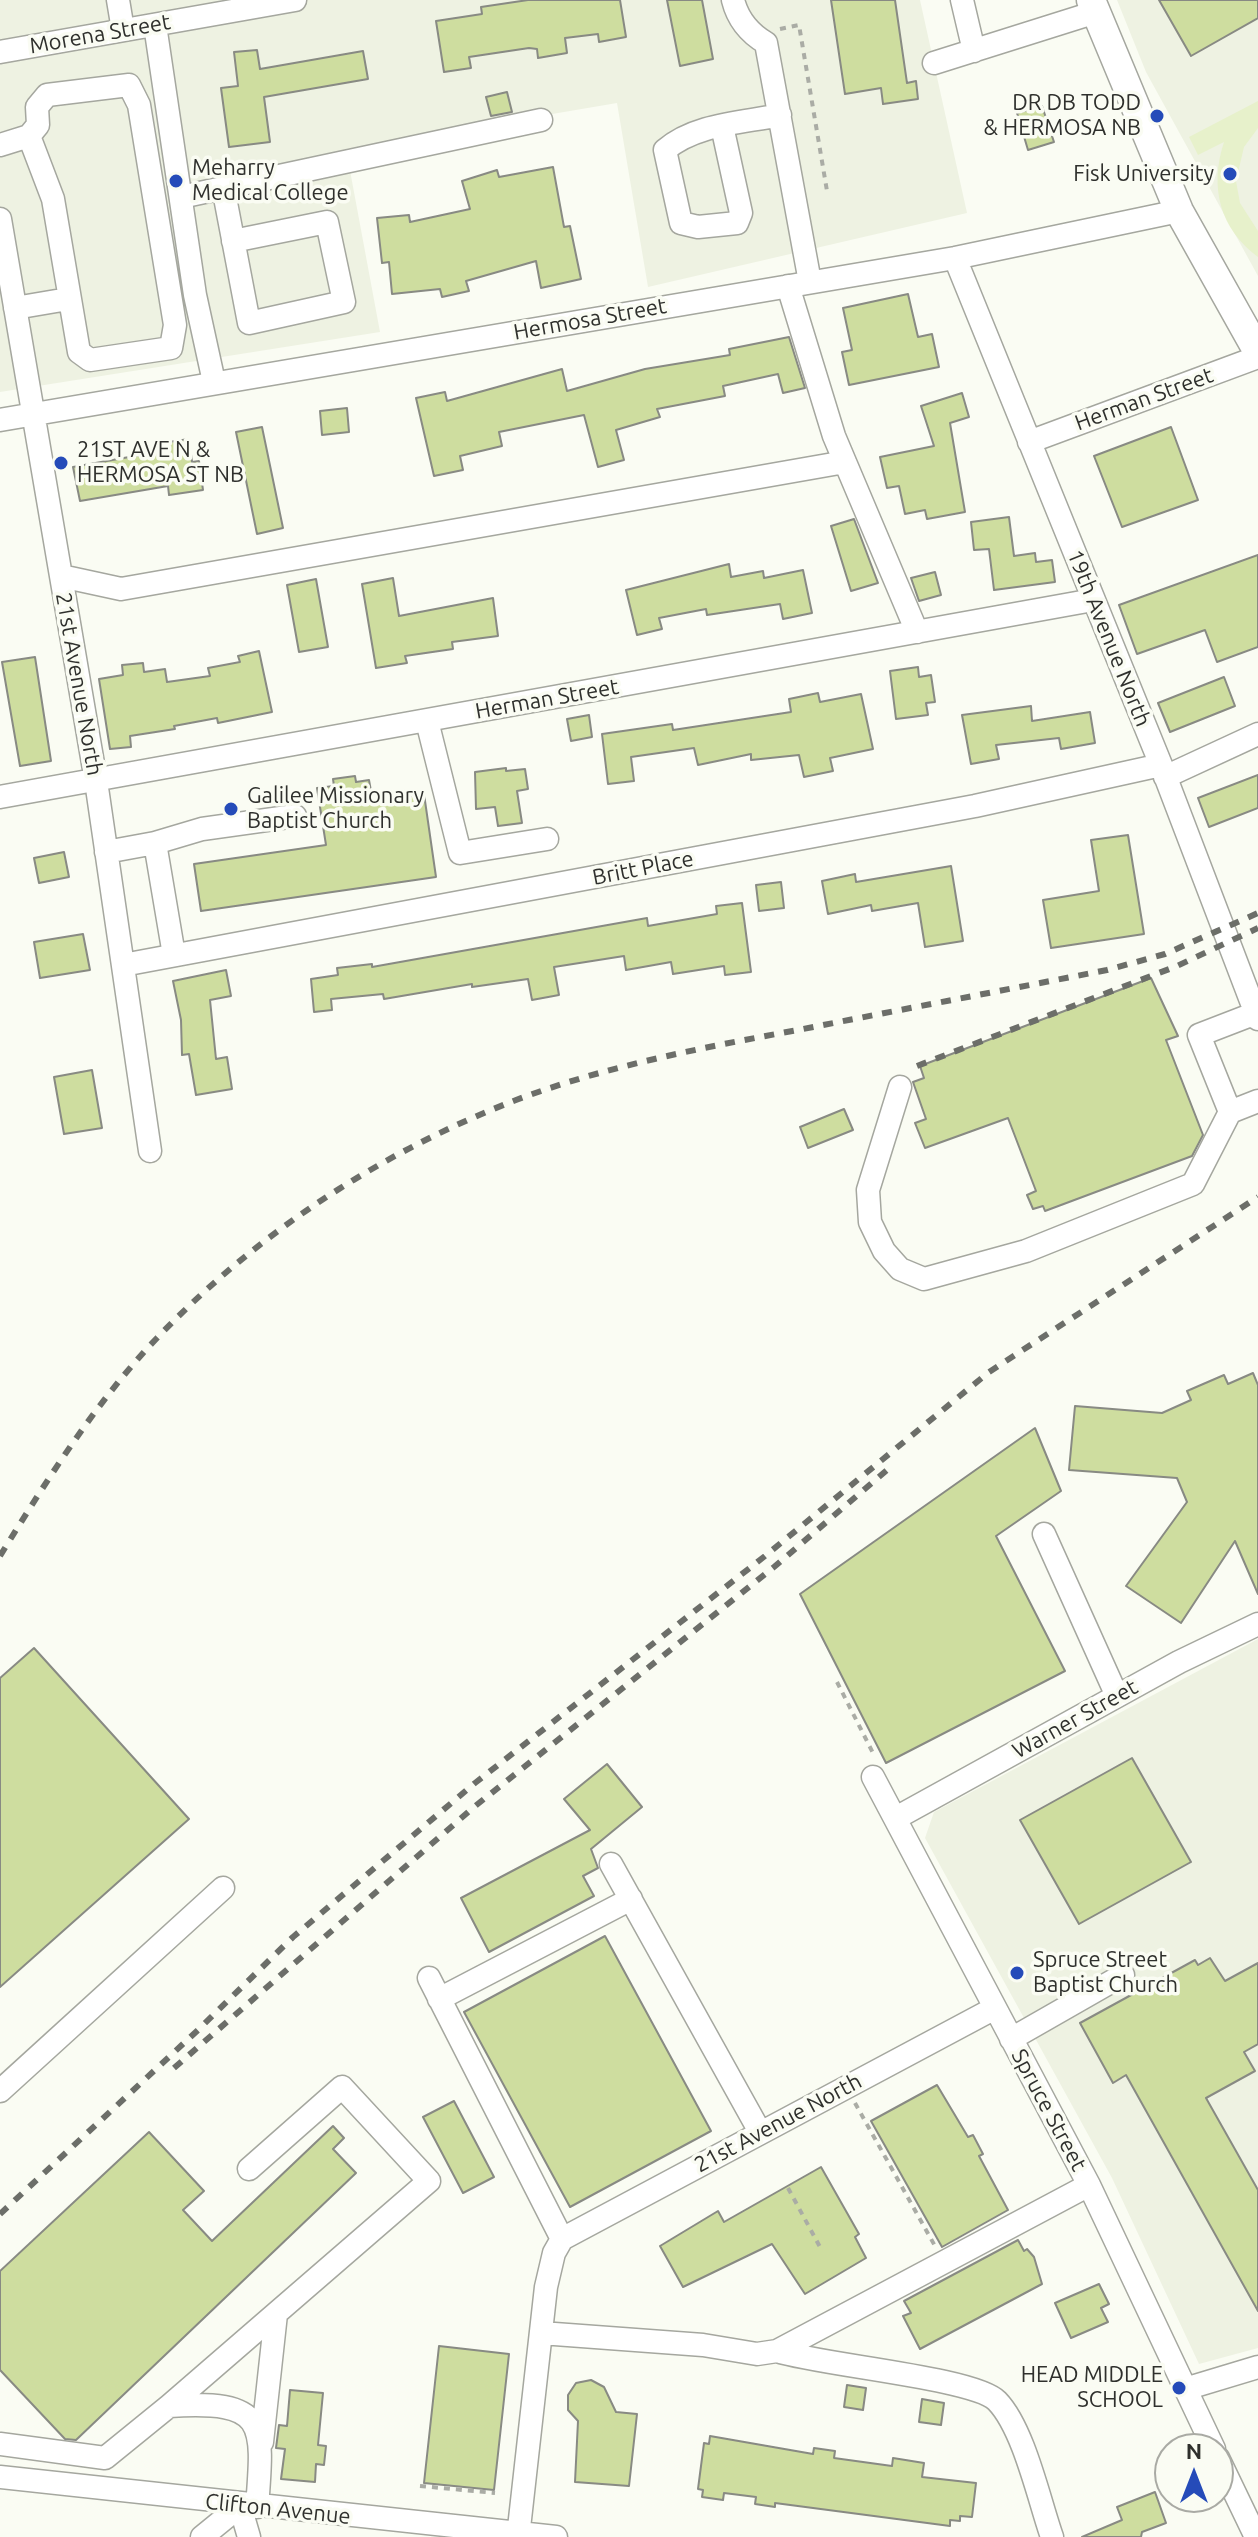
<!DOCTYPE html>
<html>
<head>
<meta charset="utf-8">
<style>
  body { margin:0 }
  #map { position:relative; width:1258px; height:2537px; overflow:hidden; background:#fafcf3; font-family:Ubuntu,sans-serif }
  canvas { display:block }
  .north { position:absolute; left:1154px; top:2433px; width:80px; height:80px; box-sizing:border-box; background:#fafcf3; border:2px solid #a9aaa4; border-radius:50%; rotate:0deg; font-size:22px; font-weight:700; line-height:32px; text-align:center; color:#2f302d }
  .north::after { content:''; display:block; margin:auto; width:28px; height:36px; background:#254bb9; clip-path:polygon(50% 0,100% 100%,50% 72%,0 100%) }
</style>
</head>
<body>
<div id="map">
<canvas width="1258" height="2537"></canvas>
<div class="north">N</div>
</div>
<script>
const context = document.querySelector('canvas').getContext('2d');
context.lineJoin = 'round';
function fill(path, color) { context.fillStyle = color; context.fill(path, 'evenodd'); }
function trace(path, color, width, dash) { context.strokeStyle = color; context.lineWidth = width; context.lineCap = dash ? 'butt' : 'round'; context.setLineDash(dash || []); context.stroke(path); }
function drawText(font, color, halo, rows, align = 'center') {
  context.font = font + ' Ubuntu,sans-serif'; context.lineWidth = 7; context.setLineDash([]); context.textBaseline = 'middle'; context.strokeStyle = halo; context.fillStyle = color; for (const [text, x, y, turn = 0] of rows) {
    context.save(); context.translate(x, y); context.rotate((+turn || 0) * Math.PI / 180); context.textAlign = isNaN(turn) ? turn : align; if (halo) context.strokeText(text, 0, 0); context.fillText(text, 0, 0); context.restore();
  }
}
fill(new Path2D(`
  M0,0H920L967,213L648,287L617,103L346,149L380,332L0,392Z
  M1117,0H1258V276L1146,72Z
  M1258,1639V2348L1199,2364L1112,2178L925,1838L934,1812Z`), '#eef2e2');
fill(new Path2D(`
  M1258,101V128L1244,147L1236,181L1240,203L1258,231V257C1220,229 1209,187 1224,142L1198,155L1189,137Z`), '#e7f1cb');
const building = new Path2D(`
  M528,0H620L626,37L599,42L598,34L565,38L567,53L538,58L537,49L529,48L469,57L471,68L444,72L436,21L482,14L481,7Z
  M667,0H702L713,59L680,66Z
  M831,0H895L907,83L916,81L918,99L883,104L881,88L845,94Z
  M1159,0H1258V18L1191,56Z
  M257,50L260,69L363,51L368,79L264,97L270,142L229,147L221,88L238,86L234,52Z
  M507,92L512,112L491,116L486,97Z
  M1042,106L1054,142L1028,150L1017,113Z
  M553,167L564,227L570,226L581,279L541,288L536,261L466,281L469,291L442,297L440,289L392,294L389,262L382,263L377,218L409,215L410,222L470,209L462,181L497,170L499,177Z
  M908,294L918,337L932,334L939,367L849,385L842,352L852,350L843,308Z
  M789,337L805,388L783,393L778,374L723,386L725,396L657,409L660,417L616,430L624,460L598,467L584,415L499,432L502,446L460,456L463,470L434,476L416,398L445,392L447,401L562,369L567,391L645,369L730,355L729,349Z
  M962,393L969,417L950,423L965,512L927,519L925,510L905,514L899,486L887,488L880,457L934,446L921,406Z
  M347,408L349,432L322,435L320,411Z
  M262,427L283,528L257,534L236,432Z
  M1171,427L1198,500L1122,527L1094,456Z
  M189,439L192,462L199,461L203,490L169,495L168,486L80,501L73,467L163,451L162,443Z
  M1009,517L1014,556L1035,553L1036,562L1052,560L1055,582L994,590L989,549L974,550L971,522Z
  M854,519L878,583L851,591L831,526Z
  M1258,555V647L1217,662L1205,630L1137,654L1119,605Z
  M729,564L731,577L763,571L764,578L803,570L812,613L783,619L780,604L707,615L706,609L659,618L662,629L637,635L626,590Z
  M935,572L941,595L919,601L911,578Z
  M393,578L399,616L493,598L498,636L452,642L453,649L405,656L407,663L376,668L362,584Z
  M316,579L328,647L299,652L287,585Z
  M259,651L272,712L218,723L217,718L174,726L175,729L130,736L131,747L110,749L99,679L123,675L122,665L143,663L144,672L165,669L167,682L210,676L208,668L240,662L238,656Z
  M35,657L51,761L20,766L2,662Z
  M918,667L919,677L931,675L935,702L926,703L928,715L896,719L890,671Z
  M1224,677L1235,706L1170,732L1158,703Z
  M818,693L820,702L861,694L873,749L830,758L833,771L804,777L799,755L751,760V754L698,765L694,748L631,757L634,781L608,784L602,734L672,724L673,730L791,712L789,699Z
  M1031,706L1032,721L1090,712L1095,743L1061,749L1059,738L996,745L999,759L971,764L962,715Z
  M589,715L592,737L571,741L567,719Z
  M506,768V771L525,769L528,789L517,791L522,823L498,826L495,807L476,809L475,772Z
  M1258,775V808L1209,827L1198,798Z
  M355,776L356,782L369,780L373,802L424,794L436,877L201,911L194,864L326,845L317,788L334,786L333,779Z
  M1128,835L1144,934L1051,948L1043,900L1099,891L1091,840Z
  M64,852L69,877L39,883L34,858Z
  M951,866L963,941L925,947L918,903L872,911L871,905L828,914L822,881L855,874L856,882Z
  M781,882L784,908L759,911L756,885Z
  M742,903L751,972L725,975L724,966L673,974L671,962L626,970L624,956L554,967L559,995L532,1000L528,979L472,987V984L384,999L383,994L331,999L332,1010L314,1012L311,979L338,975L337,968L372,964V967L647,918L648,926L717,914L716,906Z
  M83,934L90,970L40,978L34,942Z
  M226,970L231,996L210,1000L216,1059L227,1057L232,1089L196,1095L189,1054L182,1055L181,1020L173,981Z
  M1151,978L1178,1036L1166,1040L1203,1135L1192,1156L1045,1211L1043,1206L1033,1209L1027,1195L1036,1191L1008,1118L925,1148L915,1123L926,1119L913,1082L924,1078L920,1066Z
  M92,1070L102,1128L64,1134L54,1077Z
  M844,1109L853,1130L808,1148L800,1127Z
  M1253,1373L1258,1385V1594L1235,1541L1181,1623L1126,1586L1187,1502L1177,1478L1069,1470L1075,1406L1162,1413L1191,1400L1187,1391L1224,1375L1228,1384Z
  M1035,1428L1061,1491L996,1536L1065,1671L886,1763L800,1594Z
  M34,1648L189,1819L0,1987V1678Z
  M1132,1758L1191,1862L1079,1924L1020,1820Z
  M607,1764L642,1807L591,1849L598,1868L583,1876L594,1896L489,1952L461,1898L590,1830L564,1799Z
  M605,1936L711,2131L570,2207L464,2012Z
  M1210,1958L1225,1981L1258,1963V2044L1244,2052L1255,2071L1206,2098L1258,2190V2311L1126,2075L1113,2083L1080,2023L1195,1960L1198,1965Z
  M937,2085L968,2137L973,2135L983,2154L979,2156L1008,2210L942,2247L871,2121Z
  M454,2101L494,2177L463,2193L423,2117Z
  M333,2126L344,2138L333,2149L356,2173L76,2440L65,2439L0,2370V2271L149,2132L204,2191L183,2210L212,2241Z
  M821,2167L859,2234L855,2237L866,2258L805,2294L772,2244L683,2287L660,2246L718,2211L724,2222Z
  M1018,2240L1024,2251L1027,2249L1034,2257L1042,2284L920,2349L903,2316L911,2313L904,2301Z
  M1099,2284L1109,2304L1101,2308L1108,2322L1071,2338L1055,2303Z
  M439,2346L509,2354L494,2490L424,2483Z
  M591,2380L604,2387L616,2412L637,2414L629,2486L575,2482L578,2421L568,2410V2395L576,2383Z
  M847,2385L866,2388L863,2410L844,2407Z
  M290,2390L323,2393L318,2445L326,2446L324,2465L316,2464L315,2482L281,2479L285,2449L276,2448L279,2425L287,2426Z
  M922,2399L944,2403L941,2425L919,2422Z
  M710,2436L813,2454L814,2448L835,2451L834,2458L892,2466L893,2458L924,2463L922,2477L976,2483L972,2517L960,2516V2521L950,2520V2526L775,2503V2507L755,2504L756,2497L724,2493L723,2500L702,2497L703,2490L698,2489L704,2443L709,2444Z
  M1155,2492L1166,2523L1142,2532L1141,2537H1082L1122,2520L1117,2507Z`);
fill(building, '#cedd9f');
trace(building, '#888a83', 2);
const minor = new Path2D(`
  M118,0L123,30
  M733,0C738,20 749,33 766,43L810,282
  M962,0L974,51
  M155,25L195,295L214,382
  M0,52L295,0
  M934,63L1096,12
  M722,126L741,213L737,223L698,227L681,223L665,150C695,124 741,123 780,115
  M0,145L29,136L38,125L37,107L47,95L129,85L139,105L175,325L171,348L90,360L79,352L53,199L29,136
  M223,187L249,323L344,302L327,222L233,241
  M181,197L541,120
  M0,219L96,781L150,1151
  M955,258L1161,765L1258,1019
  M788,286L834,436L917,632
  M15,308L68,299
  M0,420L955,258L1179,211
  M1029,442L1258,357
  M61,576L121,589L845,462
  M427,721L460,853L547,839
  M1165,777L1258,734
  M0,797L1093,600
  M155,843L202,829L295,816
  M106,852L155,843L174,955
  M123,965L975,806L1161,765
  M1256,1013L1199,1035L1230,1112L1258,1101
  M900,1087L868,1190L870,1222L884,1251L900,1269L924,1279L1026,1251L1193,1184L1230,1112
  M1044,1534L1117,1696
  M873,1777L1089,2185L1214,2449
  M896,1818L1179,1662L1258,1624
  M611,1864L760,2132
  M429,1978L562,2239
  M439,1999L631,1899
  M1011,2039L1123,1975
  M0,2091L223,1888
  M541,2333L703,2345L757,2354L777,2351L1089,2185
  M777,2351C821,2365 975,2378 997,2401C1024,2429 1039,2500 1052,2537
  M1185,2389L1258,2367
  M169,2406L429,2181L342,2087L249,2169
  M262,2442L276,2314
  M0,2444L105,2458L169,2406C266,2400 264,2421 257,2507
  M1218,2458L1256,2537
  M0,2477L556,2537
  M202,2537L240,2506L249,2537
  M518,2537L546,2287L554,2253L562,2239L995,2008`);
const major = new Path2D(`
  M1091,0L1179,211L1258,352`);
trace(minor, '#a5a79f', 25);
trace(major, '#a5a79f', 31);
trace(new Path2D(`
  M780,29L799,25L827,191
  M837,1682L874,1755
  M855,2103L935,2246
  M788,2188L820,2247
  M420,2486L495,2493`), '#aaaca5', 4, [6, 6]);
trace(minor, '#fff', 22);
trace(major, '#fff', 28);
trace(new Path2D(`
  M917,1066L1177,966L1258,928
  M0,1556C47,1480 95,1403 157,1338C257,1233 381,1152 516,1100C609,1065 706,1047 803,1029C904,1009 1005,990 1107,970L1165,954L1258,913
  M174,2068L474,1807L774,1567L894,1464
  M0,2214L198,2030L293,1937L475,1783L765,1556L989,1372L1258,1197`), '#6c6e69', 6, [10, 10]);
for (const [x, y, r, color] of [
  [1157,116,8,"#254bb9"],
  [1230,174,8,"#254bb9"],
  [176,181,8,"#254bb9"],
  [61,463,8,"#254bb9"],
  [231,809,8,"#254bb9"],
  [1017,1973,8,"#254bb9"],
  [1179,2388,8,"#254bb9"]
]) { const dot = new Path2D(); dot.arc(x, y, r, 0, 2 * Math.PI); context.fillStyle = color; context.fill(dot); trace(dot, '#fafcf3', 3); }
drawText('22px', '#2f302d', '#fafcf3', [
  ["Morena Street",100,34,-10],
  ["Hermosa Street",590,319,-10],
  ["Herman Street",1144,399,-20],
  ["19th Avenue North",1109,638,68],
  ["21st Avenue North",79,684,80],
  ["Herman Street",547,699,-10],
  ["Britt Place",643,868,-11],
  ["Warner Street",1075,1719,-29],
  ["Spruce Street",1049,2110,62],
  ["21st Avenue North",778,2123,-28],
  ["Clifton Avenue",278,2509,6]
]);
drawText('22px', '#2f302d', '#fafcf3', [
  ["DR DB TODD",1141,103,"right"],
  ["& HERMOSA NB",1141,128,"right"],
  ["Meharry",192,168],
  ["Medical College",192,193],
  ["Fisk University",1214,174,"right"],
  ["21ST AVE N &",77,450],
  ["HERMOSA ST NB",77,475],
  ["Galilee Missionary",247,796],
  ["Baptist Church",247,821],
  ["Spruce Street",1033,1960],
  ["Baptist Church",1033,1985],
  ["HEAD MIDDLE",1163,2375,"right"],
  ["SCHOOL",1163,2400,"right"]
], 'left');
</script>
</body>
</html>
